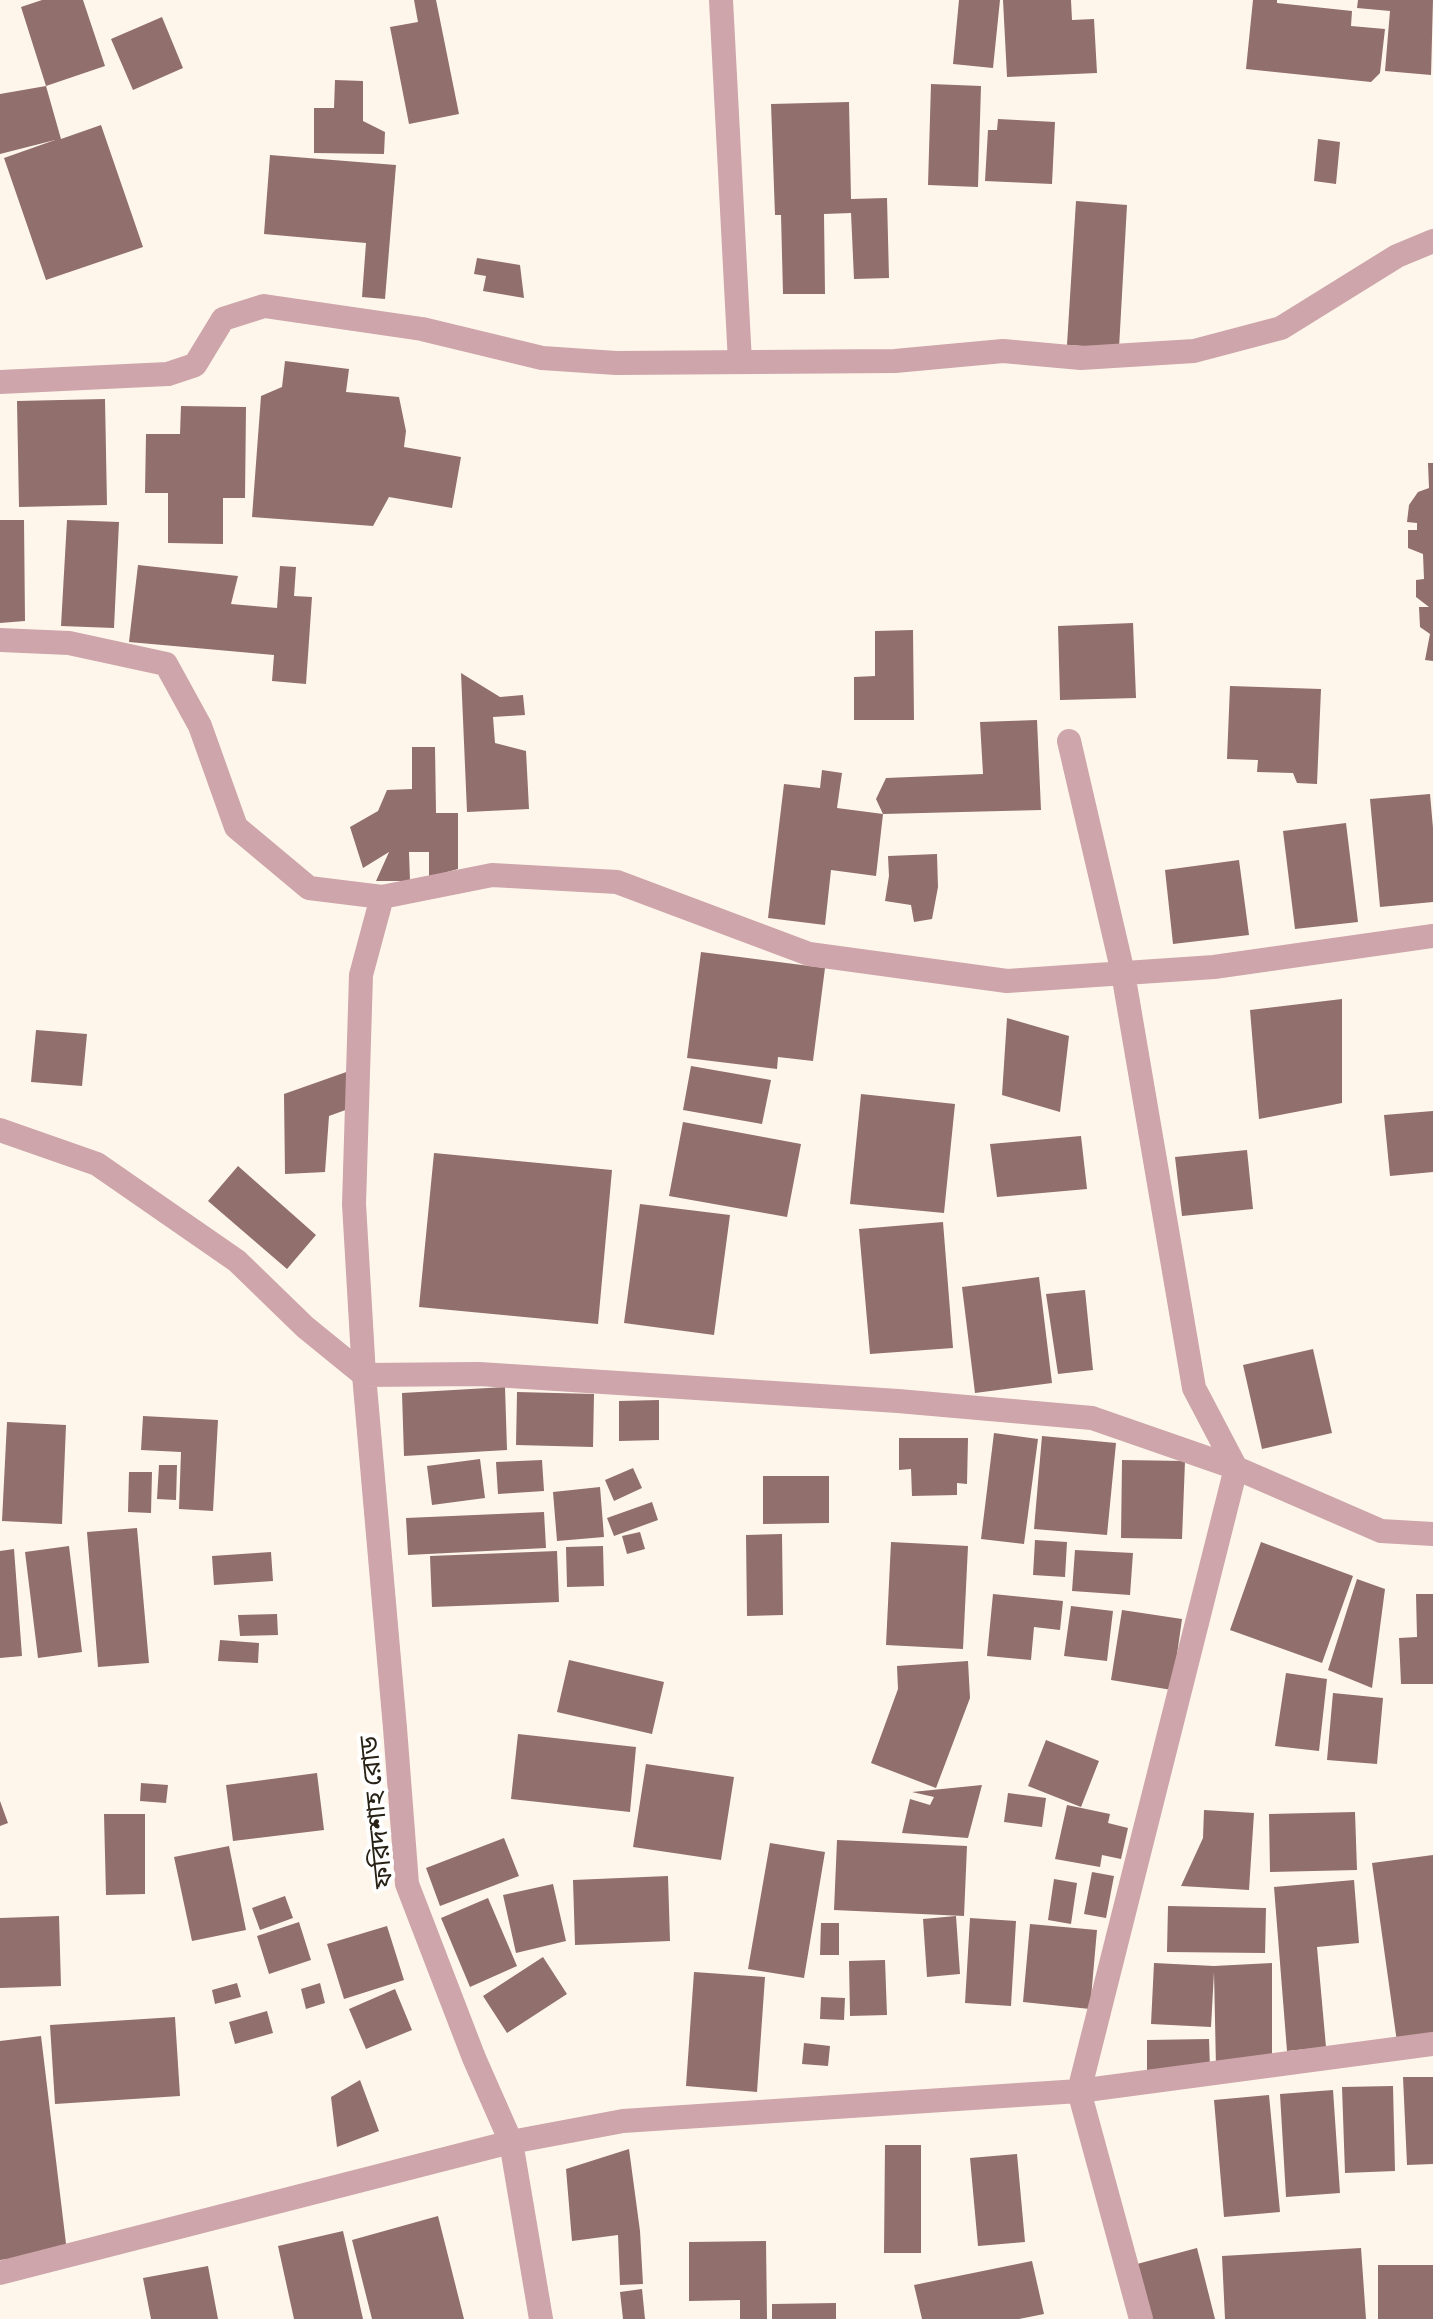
<!DOCTYPE html>
<html>
<head>
<meta charset="utf-8">
<style>
  body { margin:0 }
  canvas { display:block; background:#fef6ea }
</style>
</head>
<body>
<canvas width="1433" height="2319"></canvas>
<script>
const context = document.querySelector('canvas').getContext('2d');
context.lineJoin = 'round';
function fill(path, color) { context.fillStyle = color; context.fill(path, 'evenodd'); }
function trace(path, color, width, dash) { context.strokeStyle = color; context.lineWidth = width; context.lineCap = dash ? 'butt' : 'round'; context.setLineDash(dash || []); context.stroke(path); }
function drawText(font, color, halo, rows, align = 'center') {
  context.font = font + ' "Exo 2","Noto Sans Bengali",sans-serif'; context.lineWidth = 8; context.setLineDash([]); context.textBaseline = 'middle'; context.strokeStyle = halo; context.fillStyle = color; for (const [text, x, y, turn = 0] of rows) {
    context.save(); context.translate(x, y); context.rotate((+turn || 0) * Math.PI / 180); context.textAlign = isNaN(turn) ? turn : align; if (halo) context.strokeText(text, 0, 0); context.fillText(text, 0, 0); context.restore();
  }
}
fill(new Path2D(`
  M42,0H83L105,66L46,86L21,7Z
  M414,0H436L459,114L409,124L390,27L418,22Z
  M959,0H1000L993,68L953,64Z
  M1003,0H1071L1072,20L1094,19L1097,73L1007,77Z
  M1253,0H1277V3L1352,11L1351,26L1385,29L1380,73L1371,82L1246,69Z
  M1358,0H1433L1431,75L1385,71L1390,11L1357,8Z
  M162,17L183,68L133,90L111,39Z
  M335,80L363,81V121L385,132L384,154L314,153V108H334Z
  M931,84L981,86L978,187L928,185Z
  M46,86L61,139L101,125L143,247L46,280L4,158L55,140L0,154V94Z
  M849,102L851,199L887,198L889,278L854,279L851,213L824,214L825,294H783L781,215H775L771,104Z
  M998,119L1055,122L1052,184L985,181L988,130H997Z
  M1318,139L1340,142L1336,184L1314,181Z
  M270,155L396,165L385,299L362,297L366,243L264,234Z
  M1076,201L1127,205L1119,348L1067,345Z
  M477,258L520,265L524,298L483,291L486,276L474,274Z
  M285,361L349,369L346,392L399,397L406,431L404,447L461,457L452,508L389,497L373,526L252,517L261,396L282,387Z
  M105,399L107,505L19,507L17,401Z
  M181,406L246,407L245,498H223V544L168,543V493H145L146,434H180Z
  M1428,463H1433V661L1425,660L1430,634L1420,627L1419,607H1429L1416,597V580L1424,579L1423,554L1408,548V530H1417V523L1407,522L1409,505L1418,492L1429,488Z
  M0,520H24L25,621L0,623Z
  M67,520L119,522L114,628L61,626Z
  M138,565L238,576L231,604L277,608L280,566L296,567L294,596L312,597L306,684L272,681L274,655L129,642Z
  M1133,623L1136,698L1060,700L1058,626Z
  M913,630L914,720H854V677L875,676V631Z
  M461,673L500,697L523,695L525,715L493,717L495,743L526,751L529,809L467,812Z
  M1230,686L1321,689L1317,784L1297,783L1293,773L1257,772L1258,760L1227,759Z
  M1037,720L1041,810L883,814L876,799L886,778L983,774L980,722Z
  M412,747H435L436,813H458V869L429,877V852H409L410,881H376L389,852L363,868L350,827L378,811L387,790L412,789Z
  M822,770L842,773L837,808L883,814L876,876L831,870L825,925L768,918L784,784L820,788Z
  M1430,794L1433,828V902L1380,907L1370,799Z
  M1346,823L1358,922L1295,929L1283,831Z
  M937,854L938,887L932,919L914,922L911,905L885,901L889,876L888,856Z
  M1239,860L1249,935L1173,944L1165,870Z
  M701,952L825,968L813,1061L778,1057L777,1069L687,1058Z
  M1342,999V1103L1259,1119L1250,1010Z
  M1007,1018L1069,1036L1060,1112L1002,1095Z
  M36,1030L87,1034L82,1086L31,1082Z
  M691,1066L771,1080L762,1124L683,1110Z
  M352,1070L351,1108L329,1116L325,1172L285,1174L284,1094Z
  M861,1094L955,1104L944,1213L850,1204Z
  M1433,1111V1172L1390,1176L1384,1115Z
  M683,1122L801,1144L787,1217L669,1196Z
  M1081,1136L1087,1189L997,1197L990,1144Z
  M1247,1150L1253,1209L1182,1216L1175,1157Z
  M434,1153L612,1170L598,1324L419,1307Z
  M238,1166L316,1235L287,1269L208,1201Z
  M640,1204L730,1215L714,1335L624,1323Z
  M943,1222L953,1348L870,1354L859,1229Z
  M1039,1277L1052,1383L975,1393L962,1287Z
  M1085,1290L1093,1370L1058,1374L1046,1294Z
  M1313,1349L1332,1433L1262,1449L1243,1365Z
  M505,1387L507,1450L404,1456L402,1393Z
  M517,1392L594,1394L593,1447L516,1445Z
  M659,1400V1440L619,1441V1401Z
  M143,1416L218,1420L213,1511L179,1509L181,1452L141,1450Z
  M7,1422L66,1425L62,1524L2,1521Z
  M994,1433L1038,1439L1024,1544L981,1539Z
  M1042,1436L1116,1443L1107,1535L1034,1529Z
  M899,1438H968L967,1484L957,1483V1495L912,1496L911,1469L899,1470Z
  M480,1459L485,1498L432,1505L427,1466Z
  M542,1460L544,1491L498,1494L496,1462Z
  M1122,1460L1185,1461L1182,1539L1121,1538Z
  M159,1465H177L176,1500L157,1499Z
  M633,1468L642,1488L614,1501L605,1480Z
  M129,1472H152L151,1513L128,1512Z
  M763,1476H829V1523L763,1524Z
  M600,1487L604,1537L557,1541L553,1492Z
  M652,1502L658,1520L614,1536L607,1518Z
  M544,1512L546,1548L408,1555L406,1518Z
  M137,1528L149,1663L98,1667L87,1532Z
  M640,1532L645,1549L627,1554L622,1536Z
  M782,1534L783,1615L747,1616L746,1535Z
  M1035,1540L1067,1542L1065,1577L1033,1575Z
  M891,1542L968,1546L963,1649L886,1645Z
  M1261,1542L1353,1576L1322,1663L1230,1630Z
  M69,1546L82,1652L38,1658L25,1552Z
  M603,1546L604,1586L567,1587L566,1547Z
  M14,1549L22,1656L0,1658V1551Z
  M1075,1550L1133,1553L1130,1595L1072,1591Z
  M557,1551L559,1602L432,1607L430,1556Z
  M271,1552L273,1581L214,1585L212,1556Z
  M1357,1579L1385,1589L1372,1688L1328,1670Z
  M993,1594L1063,1601L1060,1630L1034,1627L1031,1660L987,1656Z
  M1416,1594H1433V1684H1401L1399,1638L1417,1637Z
  M1071,1606L1113,1611L1107,1661L1064,1656Z
  M1122,1610L1182,1619L1172,1690L1111,1680Z
  M277,1614L278,1635L240,1636L238,1615Z
  M220,1640L259,1643L258,1663L218,1661Z
  M569,1660L664,1682L652,1734L557,1712Z
  M968,1661L970,1698L936,1788L871,1763L898,1689L897,1666Z
  M1286,1673L1327,1679L1319,1751L1275,1746Z
  M1333,1693L1383,1698L1377,1764L1327,1760Z
  M518,1734L636,1747L630,1812L511,1799Z
  M1046,1740L1099,1761L1081,1807L1028,1786Z
  M646,1764L734,1777L721,1860L633,1847Z
  M317,1773L324,1830L233,1841L226,1785Z
  M141,1783L168,1785L166,1803L140,1801Z
  M982,1785L968,1838L902,1833L910,1799L930,1805L934,1797L912,1792Z
  M1008,1793L1046,1798L1042,1827L1004,1822Z
  M0,1801L8,1823L0,1826Z
  M1067,1805L1110,1814L1108,1823L1128,1828L1121,1859L1102,1855L1100,1867L1055,1859Z
  M1204,1810L1254,1813L1249,1890L1181,1886L1203,1838Z
  M1355,1812L1357,1870L1270,1872L1269,1814Z
  M104,1814H145V1894L106,1895Z
  M504,1838L519,1876L440,1906L426,1868Z
  M837,1840L967,1846L964,1916L834,1910Z
  M770,1843L825,1852L804,1978L748,1969Z
  M229,1846L246,1930L192,1941L174,1857Z
  M1433,1855V2037L1397,2042L1372,1863Z
  M1092,1872L1114,1876L1106,1918L1084,1914Z
  M668,1876L670,1941L575,1945L573,1880Z
  M1054,1879L1077,1883L1071,1924L1048,1920Z
  M1354,1880L1359,1943L1317,1947L1326,2047L1287,2051L1274,1887Z
  M553,1884L566,1941L516,1953L503,1895Z
  M285,1896L293,1918L260,1930L252,1908Z
  M488,1898L517,1966L470,1987L441,1918Z
  M1168,1906L1266,1908L1265,1953L1167,1952Z
  M59,1916L61,1986L0,1988V1918Z
  M956,1916L960,1974L927,1977L923,1919Z
  M970,1918L1016,1921L1011,2006L965,2003Z
  M299,1922L311,1960L269,1974L257,1936Z
  M821,1923H839V1955H820Z
  M1030,1924L1097,1930L1090,2009L1023,2002Z
  M387,1926L404,1980L344,1999L327,1944Z
  M543,1957L567,1994L507,2033L483,1996Z
  M885,1960L887,2015L850,2016L849,1961Z
  M1154,1963L1214,1966L1272,1963V2054L1216,2068L1214,1972L1211,2027L1151,2024Z
  M694,1972L765,1977L757,2092L686,2086Z
  M237,1983L241,1997L215,2004L212,1990Z
  M320,1983L325,2003L306,2009L301,1989Z
  M395,1989L412,2030L366,2049L349,2009Z
  M821,1997L845,1998L844,2020L820,2019Z
  M267,2011L273,2033L235,2044L229,2022Z
  M175,2017L180,2096L55,2104L50,2025Z
  M41,2036L67,2252L0,2260V2041Z
  M1209,2039L1210,2069L1147,2070V2040Z
  M804,2043L830,2046L828,2066L802,2064Z
  M1403,2077H1433V2164L1407,2165Z
  M360,2080L379,2131L337,2147L331,2097Z
  M1393,2086L1395,2171L1345,2173L1342,2087Z
  M1333,2090L1340,2193L1286,2197L1280,2094Z
  M1269,2095L1280,2212L1224,2217L1214,2100Z
  M885,2145H921V2253H884Z
  M629,2149L640,2231L643,2284L620,2285L618,2235L572,2241L566,2169Z
  M1017,2154L1025,2242L978,2246L970,2158Z
  M438,2216L464,2319H372L352,2240Z
  M343,2231L363,2319H294L278,2246Z
  M766,2241L767,2319H740V2300L689,2301V2242Z
  M1197,2248L1215,2319H1152L1137,2264Z
  M1361,2248L1366,2319H1225L1222,2256Z
  M1032,2261L1044,2314L1019,2319H922L914,2285Z
  M1378,2265H1433V2319H1378Z
  M208,2266L218,2319H151L143,2278Z
  M642,2289L645,2319H623L620,2292Z
  M836,2303V2319H772V2304Z`), '#916f6c');
trace(new Path2D(`
  M721,0L740,362
  M0,382L168,374L195,365L223,319L264,306L422,329L542,358L616,363L895,361L1003,351L1081,358L1194,351L1281,328L1397,256L1433,241
  M0,640L69,643L166,664L200,726L236,827L309,888L382,897L492,875L617,882L809,954L1007,981L1214,967L1433,936
  M1069,741L1123,973L1194,1388L1236,1468L1079,2091L1141,2319
  M382,897L361,975L354,1204L364,1375L395,1728L407,1884L474,2058L511,2142L541,2319
  M0,1130L97,1164L237,1261L305,1327L364,1375L479,1374L898,1401L1092,1418L1236,1468L1381,1531L1433,1534
  M0,2273L511,2142L623,2121L1079,2091L1433,2044`), '#cda5ab', 24);
drawText('26px', '#282116', '#fff', [
  ["ফরিদশাহ রোড",376,1812,-96]
]);
</script>
</body>
</html>
